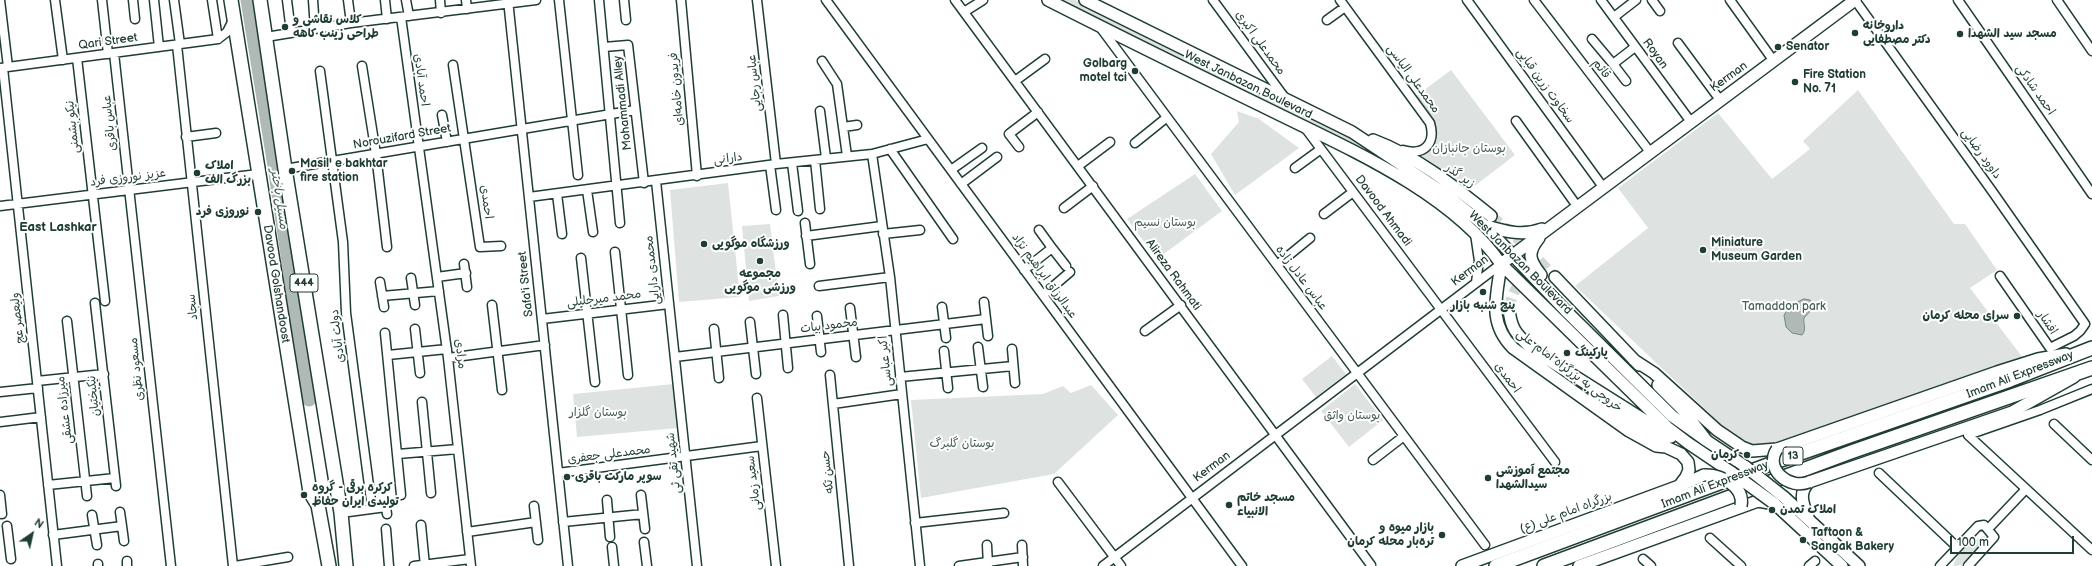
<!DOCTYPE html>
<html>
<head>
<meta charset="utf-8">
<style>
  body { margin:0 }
  #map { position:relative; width:2092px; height:566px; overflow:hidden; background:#fff; font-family:"Balsamiq Sans",sans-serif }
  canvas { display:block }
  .north { position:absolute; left:12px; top:514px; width:40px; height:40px; -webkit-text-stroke:3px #fff; paint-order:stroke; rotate:34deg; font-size:11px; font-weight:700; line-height:16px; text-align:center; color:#1f3d34 }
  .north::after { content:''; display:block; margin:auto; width:14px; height:18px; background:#1f3d34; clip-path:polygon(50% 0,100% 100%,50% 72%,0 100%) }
  .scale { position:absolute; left:1950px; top:536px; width:124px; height:18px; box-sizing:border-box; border:2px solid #1f3d34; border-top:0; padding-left:5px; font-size:12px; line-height:14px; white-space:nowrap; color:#1f3d34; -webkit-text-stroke:3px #fff; paint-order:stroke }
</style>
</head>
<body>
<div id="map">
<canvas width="2092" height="566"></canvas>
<div class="north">N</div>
<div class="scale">100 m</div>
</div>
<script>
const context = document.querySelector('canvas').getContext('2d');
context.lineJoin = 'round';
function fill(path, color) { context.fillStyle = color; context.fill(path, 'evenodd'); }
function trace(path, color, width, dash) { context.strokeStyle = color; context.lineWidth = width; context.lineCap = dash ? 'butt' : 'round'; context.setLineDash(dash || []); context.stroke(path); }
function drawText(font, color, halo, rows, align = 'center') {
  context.font = font + ' "Balsamiq Sans","Playpen Sans Arabic",sans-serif'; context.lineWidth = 4; context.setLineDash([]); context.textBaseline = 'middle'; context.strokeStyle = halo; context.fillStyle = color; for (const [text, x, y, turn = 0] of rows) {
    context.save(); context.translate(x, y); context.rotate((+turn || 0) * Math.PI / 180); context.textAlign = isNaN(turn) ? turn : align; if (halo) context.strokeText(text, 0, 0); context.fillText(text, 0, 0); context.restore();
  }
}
fill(new Path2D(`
  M1062,0H1075L1349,136L1441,196L1492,237L1494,243L1492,244L1387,168L1333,134Z
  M1451,70L1515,155L1468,191L1417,157C1455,145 1430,116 1416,96Z
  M1858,90L1949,217L1954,224H1965L1997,270L1970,288L2023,358L1834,426L1778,444L1755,445L1740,438L1724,427L1575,286L1648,228L1618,188L1718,113L1772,179L1810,149L1803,141Z
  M1237,111L1259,119L1299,148L1235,195L1211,154L1239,122Z
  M1195,174L1222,211L1157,259L1127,219Z
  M728,183L740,297L679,302L670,190Z
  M770,224L779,296L749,301L742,226Z
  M1332,356L1346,374L1316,397L1302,379Z
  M674,384L678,428L577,437L573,394Z
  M1355,384L1383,420L1349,447L1321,411Z
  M1091,385L1118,415L1054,474L921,498L911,400L1043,394L1063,386L1071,393Z
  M1986,535C1978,548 1971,566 1953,566L1963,545Z`), '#dee3e2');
const water = new Path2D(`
  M1804,299L1810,300L1813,303V308L1804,318C1803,325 1807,329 1802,335L1792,333L1786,327L1784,315L1790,306Z`);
fill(water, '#afbab7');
trace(water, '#758883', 1);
trace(new Path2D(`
  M248,0L275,166L309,399`), '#afbab7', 15);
trace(new Path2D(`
  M1491,216L1518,239L1555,277
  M1509,309C1513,289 1519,278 1540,275`), '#d2d8d6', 11, [11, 5.5]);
const minor = new Path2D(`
  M0,0L8,67
  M55,0L63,60
  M102,0L108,54
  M133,0L135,19
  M154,0L159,47
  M174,0L180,44
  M212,0L218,39
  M287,0L291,32
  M313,0L315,29
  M348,0L351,23
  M385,0L387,19
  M406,0L409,16
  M440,0L441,13
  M466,0L467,9
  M508,0L568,566
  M559,0L578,175
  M599,0L620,223
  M624,0L626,20
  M681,0L697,176
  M757,0L776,164
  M826,0L1242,566
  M955,0L1371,565
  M1213,0L1285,98
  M1340,0L1430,123C1436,144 1424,156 1403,150
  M1467,0L1603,187
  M1534,0L1650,152
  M1601,0L1691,122
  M1652,0L1660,11
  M1730,0L1773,60
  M1855,0L1992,191L2085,324L2080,331L2074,336L2050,348L2000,276
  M1958,0L2092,194
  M2057,0L2092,51
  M964,12L983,0
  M401,17L448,358L471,566
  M1614,17L1636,0
  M1327,20L1345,7
  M1100,27L1485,545
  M266,37L351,23L536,0
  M1592,39L1613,64
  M1678,43L1720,100
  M177,45L233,566
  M604,47L628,45L644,183
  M114,53L171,566
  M77,58L105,301
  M822,61L837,84L847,156
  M453,65L480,247L501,246
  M362,66L376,154L387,247
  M0,68L218,39L227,32L233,20
  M3,68L57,566
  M320,71L343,242L346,313L372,508
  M1015,81L1045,59
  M1626,81L1613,64L1635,47
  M820,111L826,158
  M442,115L447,142
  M1516,121L1577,206
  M843,127L857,125
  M1306,129L1555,462
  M186,137L216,133
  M1135,143L1166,118
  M1019,147L1009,134L1038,112
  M890,149L953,239
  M872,154L890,277L920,566
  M815,160L820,209
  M792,163L798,211
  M770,165L776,210
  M1078,166L1110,142
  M1295,168L1321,149
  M285,169L635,110
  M951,170L982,148
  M656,181L697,566
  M961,184L997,157
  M587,190L593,232
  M557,194L562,234
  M529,197L776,164L872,154L928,139
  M0,206L258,174
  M1064,208L1093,186
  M1324,214L1353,192
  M805,223L810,264
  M883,234L920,230
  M1475,234L1479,261L1476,282
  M806,236L882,226
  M1052,248L1066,266
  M615,252L628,375
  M581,258L595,382
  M464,264L467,287
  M1277,265L1310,238
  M1024,270L1052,248L1039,230
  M437,277L466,273
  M411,278L415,305
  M380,282L384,307
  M819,286L890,277
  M1043,295L1070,272
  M382,296L439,291
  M984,302L988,336
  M95,303L116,486
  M492,305L502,390
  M942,307L946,338
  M850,308L856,357
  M783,315L788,368
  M817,316L821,352
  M542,319L669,304
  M67,321L87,496
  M750,322L756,374
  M415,329L420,373
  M714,329L719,378
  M1145,331L1181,305
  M385,333L401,495
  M978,347L983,387
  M1012,349L1015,383
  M944,351L948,388
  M388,355L447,349
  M675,357L986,319
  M448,358L545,345
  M830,375L849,566
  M900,377L1013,366
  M37,381L104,374
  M2092,389L2040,410L1968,435L2092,550
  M0,392L38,388
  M757,398L776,566
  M422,402L431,493
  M833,404L902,394
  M0,422L41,417
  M2054,424L2092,460
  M398,454L458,449
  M1373,460L1404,436
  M558,473L762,446
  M1879,473L1957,547
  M1058,482L1121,566
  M48,485L115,478
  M0,495L2,514
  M641,495L645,529
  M607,500L610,537
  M534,506L538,540
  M341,513L386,507L387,514
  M92,515L97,545
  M563,522L643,514
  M915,523L1004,513
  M421,525L425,566
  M7,526L11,559
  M122,526L124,541
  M386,529L389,566
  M1988,529L2026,489
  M467,532L536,522
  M53,535L122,526L120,512
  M1710,538L1741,566
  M644,542L647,566
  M987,545L988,566
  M1022,545L1023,566
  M612,547L614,566
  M1643,559L1651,566
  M127,561V566
  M98,564V566
  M235,566L288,557
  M414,566L470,559
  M959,566L1023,557
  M1103,566L1501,264
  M1809,566L1815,561
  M1940,566L1978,526L1984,525L1994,537L1968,566`);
const secondary = new Path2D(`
  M1048,0C1119,36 1190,71 1262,106C1340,145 1450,190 1501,264L1667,427L1688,443L1731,472
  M1085,0L1352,132L1444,193L1484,225L1565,310L1672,416L1707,441
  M1373,140C1416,156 1455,187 1491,216
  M1487,226C1506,232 1523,236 1542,229
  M1539,238C1527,253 1529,260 1541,275
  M1501,264L1855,0
  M1501,264C1497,296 1487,322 1513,348L1629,431L1656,446L1666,447
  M1555,277L1639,365
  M1509,309C1511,331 1518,335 1533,350L1671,437
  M1634,360L1654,373L1717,430L1742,447L1752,451L1777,449L1997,372L2038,359L2066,354
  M1658,385L1683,410L1707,441L1746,467
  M1594,395L1666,447L1681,454L1688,462L1689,470L1686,477L1680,485
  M1784,497L1859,566
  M1809,520C1804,506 1797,494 1809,482L2012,412L2074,377
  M1462,566L1679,486L1704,475
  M1579,566L1758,501L1775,504L1842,566`);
const primary = new Path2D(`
  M231,0L310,492L318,505L329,566
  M260,0L285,169L341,513L346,566`);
const trunk = new Path2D(`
  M1496,566L1781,460L2010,380L2092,348
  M1544,566L1851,452L2092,368`);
trace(minor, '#1f3d34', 11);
trace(secondary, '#1f3d34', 14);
trace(primary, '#1f3d34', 16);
trace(trunk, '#1f3d34', 16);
trace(minor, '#fff', 8);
trace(secondary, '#fff', 11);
trace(primary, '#fff', 13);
trace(trunk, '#fff', 13);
const secondaryBridge = new Path2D(`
  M1777,449C1764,469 1789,490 1809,482
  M1746,467L1784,497
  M1731,472L1775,504
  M1704,475C1720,474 1745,486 1741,506`);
trace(secondaryBridge, '#1f3d34', 14, []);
trace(secondaryBridge, '#fff', 11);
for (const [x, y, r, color] of [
  [285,27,4,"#1f3d34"],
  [1855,33,4,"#1f3d34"],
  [1960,34,4,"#1f3d34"],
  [1778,47,4,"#1f3d34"],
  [1135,71,4,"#1f3d34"],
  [1795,82,4,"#1f3d34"],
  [292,171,4,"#1f3d34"],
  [197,173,4,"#1f3d34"],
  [258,212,4,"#1f3d34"],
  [704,244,4,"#1f3d34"],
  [1703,250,4,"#1f3d34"],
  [760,261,4,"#1f3d34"],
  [1483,292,4,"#1f3d34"],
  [2017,316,4,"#1f3d34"],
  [1567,353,4,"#1f3d34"],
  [1747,455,4,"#1f3d34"],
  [567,477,4,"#1f3d34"],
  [1488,478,4,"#1f3d34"],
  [304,495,4,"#1f3d34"],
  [1229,505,4,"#1f3d34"],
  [1772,510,4,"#1f3d34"],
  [1442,535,4,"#1f3d34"],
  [1803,540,4,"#1f3d34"]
]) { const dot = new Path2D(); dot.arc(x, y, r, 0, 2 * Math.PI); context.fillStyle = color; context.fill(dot); trace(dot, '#fff', 1.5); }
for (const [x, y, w] of [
  [304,283,28],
  [1793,456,20]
]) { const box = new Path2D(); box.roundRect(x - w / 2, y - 9, w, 18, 3); context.fillStyle = '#fff'; context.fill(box); trace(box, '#1f3d34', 1); }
drawText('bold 11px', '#1f3d34', null, [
  ["444",304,283],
  ["13",1793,456]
]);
drawText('bold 12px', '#1f3d34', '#fff', [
  ["کلاس نقاشی و",293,20],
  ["طراحی زینب کاهه",293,34],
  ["داروخانه",1863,26],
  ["دکتر مصطفایی",1863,40],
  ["مسجد سید الشهدا",1968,34],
  ["Senator",1786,47],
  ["Golbarg",1127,64,"right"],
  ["motel tci",1127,78,"right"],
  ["Fire Station",1803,75],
  ["No. 71",1803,89],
  ["Masil' e bakhtar",300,164],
  ["fire station",300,178],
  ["املاک",205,166],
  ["بزرگ الف",205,180],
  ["نوروزی فرد",250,212,"right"],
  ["Miniature",1711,243],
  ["Museum Garden",1711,257],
  ["ورزشگاه موگویی",712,244],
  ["مجموعه",760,274,"center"],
  ["ورزشی موگویی",760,288,"center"],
  ["پنج شنبه بازار",1483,306,"center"],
  ["سرای محله کرمان",2009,316,"right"],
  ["پارکینگ",1575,353],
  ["کرمان",1739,455,"right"],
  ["مجتمع آموزشی",1496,471],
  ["سیدالشهدا",1496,485],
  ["سوپر مارکت باقری",575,477],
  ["کرکره برقی - گروه",312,488],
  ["تولیدی ایران حفاظ",312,502],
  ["مسجد خاتم",1237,498],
  ["الانبیاء",1237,512],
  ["املاک تمدن",1780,510],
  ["بازار میوه و",1434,528,"right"],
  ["تره‌بار محله کرمان",1434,542,"right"],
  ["Taftoon &",1811,533],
  ["Sangak Bakery",1811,547]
], 'left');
drawText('12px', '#1f3d34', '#fff', [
  ["Qari Street",108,42,-8],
  ["محمدعلی اکبری",1260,43,54],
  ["Royan",1655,54,54],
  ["قائم",1601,69,53],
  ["Kerman",1729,77,-36],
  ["محمدعلی الیاسی",1413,79,54],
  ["احمد آبادی",421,80,82],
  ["عباس رجایی",755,83,-96],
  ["West Janbazan Boulevard",1248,85,26],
  ["سخاوت زرین قبایی",1545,86,54],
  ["فریدون خامه‌ای",677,89,-95],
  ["احمد شادکی",2035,90,55],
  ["Mohammadi Alley",623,103,-96],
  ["عباس باقری",110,123,-96],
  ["نیکو بشمنی",73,127,-96],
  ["Norouzifard Street",402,137,-10],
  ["داوود رضایی",1981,154,54],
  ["دارانی",728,159,-8],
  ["زیر گذر",1460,176,35],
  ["عزیز نوروزی فرد",128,178,-7],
  ["احمدی",486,202,82],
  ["Davood Ahmadi",1383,211,53],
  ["West Janbazan Boulevard",1520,263,45],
  ["محمدی دارایی",653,270,-96],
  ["Kerman",1470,271,-37],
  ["Alireza Rahmati",1173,275,54],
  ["عبدالرزاق ابراهیم نژاد",1044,276,54],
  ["عباس عادل زاده",1301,278,53],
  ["Davood Golshandoost",276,284,81],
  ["Safa'i Street",526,284,-96],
  ["محمد میرجلیلی",604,299,-7],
  ["سجاد",193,307,-96],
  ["ولیعصر عج",18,318,-96],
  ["افشار",2047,323,56],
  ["محمود بیات",829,326,-7],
  ["دولت آبادی",338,336,-97],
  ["مرادی",460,354,83],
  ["اکبر عباسی",886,361,-96],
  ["مسعود نظری",137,369,-96],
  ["خروجی به بزرگراه امام علی",1569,371,37],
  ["Imam Ali Expressway",2020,375,-21],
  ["احمدی",1507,378,53],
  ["نیکبختیان",94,396,-96],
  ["میرزاده عشقی",65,410,-97],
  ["محمدعلی جعفری",609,455,-7],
  ["شهید تقی ئی",674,463,-96],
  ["Kerman",1212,467,-37],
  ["حسن تکه",828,472,-96],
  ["سعید زمانی",754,483,-97],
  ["Imam Ali Expressway",1715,485,-21],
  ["بزرگراه امام علی (ع)",1566,513,-20]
]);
drawText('12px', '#455e57', '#fff', [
  ["بوستان جانبازان",1469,149],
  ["بوستان نسیم",1165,223],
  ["Tamaddon park",1784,307],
  ["بوستان گلزار",598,413],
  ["بوستان واثق",1352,416],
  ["بوستان گلبرگ",962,444]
]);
drawText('italic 13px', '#4a625b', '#fff', [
  ["مسیل باختر",279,199,81]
]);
drawText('bold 13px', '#1f3d34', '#fff', [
  ["East Lashkar",58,228]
]);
</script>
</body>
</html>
